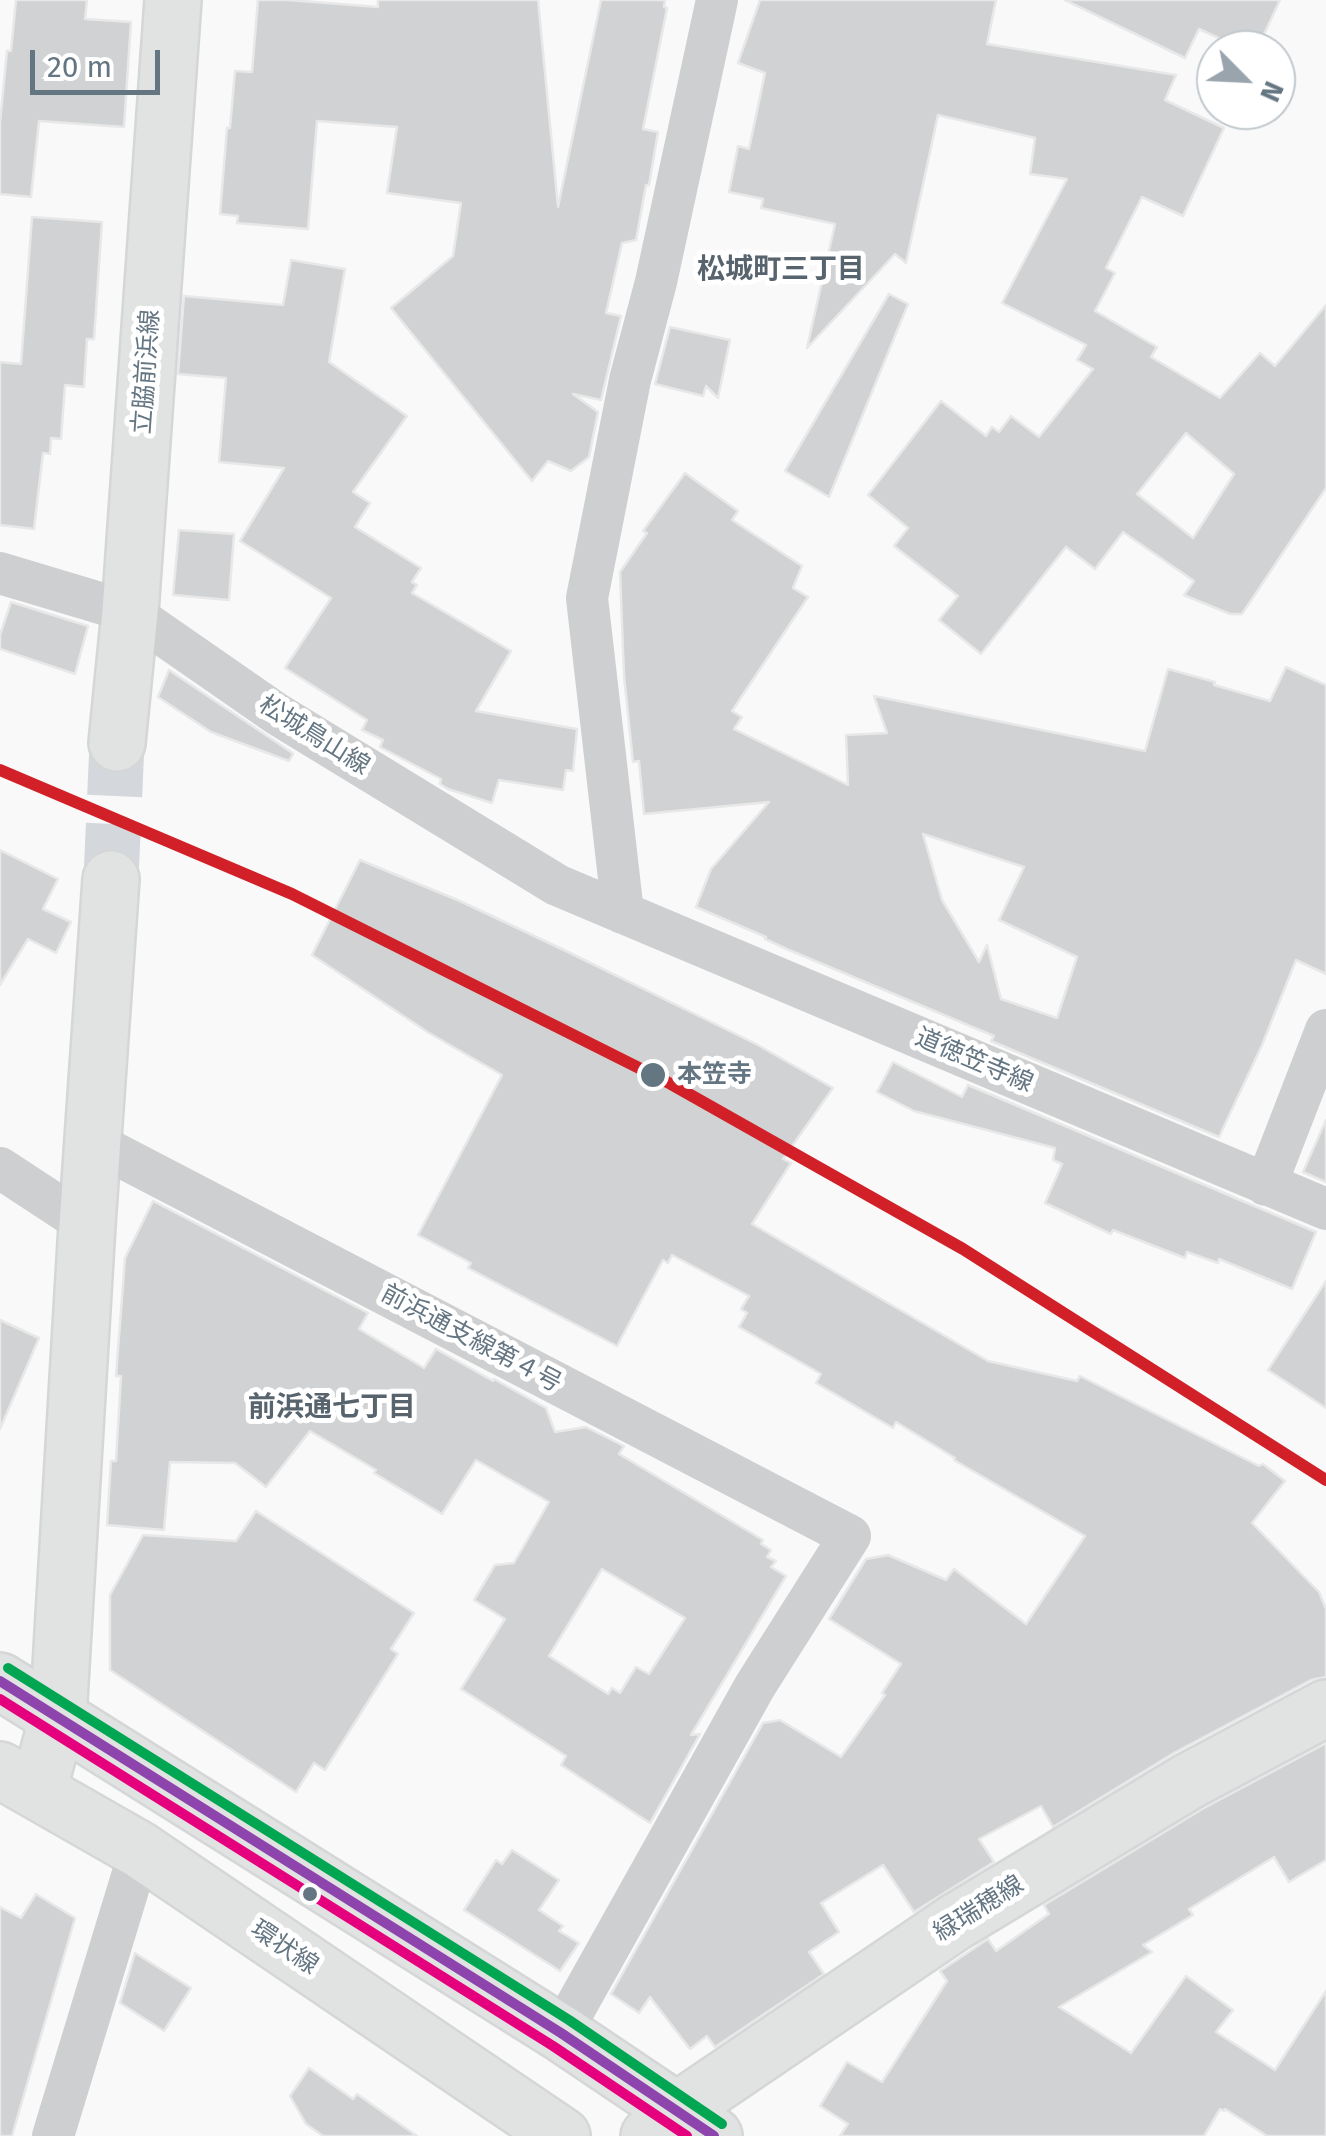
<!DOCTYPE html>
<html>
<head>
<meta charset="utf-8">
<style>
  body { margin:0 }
  #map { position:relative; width:1326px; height:2136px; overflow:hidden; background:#f9f9f9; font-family:"Fira Sans",sans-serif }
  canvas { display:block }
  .north { position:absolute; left:1196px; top:30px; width:100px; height:100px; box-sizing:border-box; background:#fff; border:2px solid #c1c8cd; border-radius:50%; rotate:114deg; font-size:28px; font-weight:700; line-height:40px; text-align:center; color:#657683 }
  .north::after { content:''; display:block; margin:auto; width:35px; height:45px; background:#99a4ac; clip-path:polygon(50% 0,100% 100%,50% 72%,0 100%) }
  .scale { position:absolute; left:30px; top:50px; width:130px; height:45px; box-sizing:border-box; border:5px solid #657683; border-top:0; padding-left:12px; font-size:30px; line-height:35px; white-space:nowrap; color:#657683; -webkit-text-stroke:8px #fff; paint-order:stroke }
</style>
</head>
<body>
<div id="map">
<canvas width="1326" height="2136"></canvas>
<div class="north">N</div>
<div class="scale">20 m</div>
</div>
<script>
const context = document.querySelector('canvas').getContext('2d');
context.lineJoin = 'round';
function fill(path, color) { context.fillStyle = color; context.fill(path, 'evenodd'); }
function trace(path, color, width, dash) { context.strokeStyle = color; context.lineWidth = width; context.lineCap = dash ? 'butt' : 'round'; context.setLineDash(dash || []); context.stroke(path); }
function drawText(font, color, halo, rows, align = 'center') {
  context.font = font + ' "Fira Sans","Noto Sans JP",sans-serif'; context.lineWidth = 10; context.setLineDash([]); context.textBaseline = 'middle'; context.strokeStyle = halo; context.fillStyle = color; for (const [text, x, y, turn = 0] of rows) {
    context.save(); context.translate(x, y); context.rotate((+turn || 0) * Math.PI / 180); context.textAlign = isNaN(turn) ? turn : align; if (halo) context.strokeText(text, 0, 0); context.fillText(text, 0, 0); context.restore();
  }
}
const building = new Path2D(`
  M16,0H87L85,19L131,22L124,127L39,121L31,197L0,194V123L7,51H11Z
  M258,0H288L378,7V0H538L558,207L601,0H665L664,7L667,8L643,129L658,132L649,185H646L636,240L622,243L606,313L621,316L601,400L573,394L598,412L589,457L571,471L548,461L532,481L391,308L453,256L461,203L387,193L397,127L317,121L308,229L237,223L238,216L220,214L227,128H230L235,71L252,72Z
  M760,0H996L987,44L1176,75L1165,100L1224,128L1183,216L1142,197L1106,268L1115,273L1095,311L1157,347L1151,357L1220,398L1260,353L1275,366L1326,305V488L1242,614H1230L1184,595L1194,581L1123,532L1095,569L1066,547L981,654L939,620L958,596L894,546L908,528L868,495L941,401L986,436L992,427L999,432L1011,416L1039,437L1093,369L1077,360L1086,345L1002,303L1067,179L1030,174L1035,138L938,115L906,263L895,254L807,348L835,224L761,208L763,199L729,192L738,146L749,149L765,73L738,63ZM1186,433L1234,474L1193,538L1137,494Z
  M1065,0H1280L1259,45L1249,40L1245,50L1199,29L1185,58Z
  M32,217L102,222L94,339H87L84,387L65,385L61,439L51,438L50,454L43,453L34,529L0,525V362L21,364Z
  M291,260L345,269L329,362L407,416L353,492L370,503L355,527L421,568L412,582L417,585L412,593L511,651L476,711L577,729L573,771L566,770L563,790L499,780L492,803L448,789L440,784L441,779L380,747L383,740L362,730L367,720L285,668L331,598L240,541L284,468L219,462L226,378L178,374L184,296L283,305Z
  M889,294L908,304L829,497L785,471Z
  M670,327L730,340L718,398L706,386L703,396L655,384Z
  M685,473L738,511L732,520L802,566L793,588L808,597L732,711L742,717L734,729L848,785L846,735L887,733L874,696L1145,751L1168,669L1215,682L1214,685L1270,701L1286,667L1326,685V974L1296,960L1262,1045L1219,1137L991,1041L994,1036L789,950L765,939L766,937L696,907L711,869L769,802L644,814L639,761L633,762L624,676L620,572L647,533L643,531ZM923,834L1024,867L999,920L1077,957L1057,1018L1001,999L987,945L979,962L942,900Z
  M179,530L234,534L229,600L173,595Z
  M11,602L88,626L75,674L0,649V635Z
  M169,670L291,752L293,754L289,761L211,732L158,697Z
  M0,850L58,879L43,909L71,922L56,953L28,939L0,985Z
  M360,860L460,901L566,951L756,1044L833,1088L783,1159L791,1163L752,1224L988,1361L1077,1381L1080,1376L1259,1466L1263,1464L1285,1481L1252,1523L1319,1592L1326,1609V1677L1311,1680L1174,1753L1053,1827L1041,1806L979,1839L994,1862L914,1912L883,1865L821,1903L839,1932L809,1952L824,1974L715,2047L707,2036L690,2049L650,1997L639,2013L611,1994L763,1723L780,1720L841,1757L885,1695L882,1693L901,1664L829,1619L866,1559L888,1555L946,1580L954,1569L1026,1624L1085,1536L954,1460L955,1458L896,1422L893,1428L816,1383L821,1374L739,1327L747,1313L741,1309L749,1296L672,1255L668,1263L663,1260L617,1346L468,1268L471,1263L418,1235L502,1075L429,1033L312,955Z
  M893,1062L962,1097L968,1085L1316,1232L1292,1289L1219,1259L1218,1263L1187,1252L1185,1258L1113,1230L1111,1234L1045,1203L1062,1164L1053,1160L1055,1148L914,1111L877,1092Z
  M1326,1120V1182L1303,1172Z
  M153,1201L368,1313L359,1329L424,1368L436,1349L493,1381L494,1379L546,1408L555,1432L586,1427L624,1446L619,1454L763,1540L761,1544L771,1550L767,1557L776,1561L771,1567L786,1576L691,1735L700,1734L650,1823L561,1765L566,1756L461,1689L505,1619L474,1600L495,1565L514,1563L549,1502L476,1460L442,1514L374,1473L376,1470L310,1431L266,1487L235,1463L170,1462L164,1530L107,1525L111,1461H116L121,1376H116L125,1258ZM602,1569L685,1618L649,1674L636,1667L620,1693L612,1688L608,1694L549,1656Z
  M1326,1281V1408L1268,1370Z
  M0,1320L39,1338L0,1429Z
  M256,1511L414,1613L391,1649L398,1654L325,1770L314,1763L296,1792L110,1670V1595L143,1535L236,1541Z
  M1326,1743V1860L1289,1882L1274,1857L1189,1909L1193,1915L1143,1945L1152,1952L1059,2007L1131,2053L1186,1976L1233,2010L1216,2032L1275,2070L1326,1991V2136H1267L1225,2109L1224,2111L1220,2109L1204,2136H840L848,2124L820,2106L847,2062L882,2082L947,1981L940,1971L988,1939L996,1951L1049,1914L1044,1905L1204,1808Z
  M512,1850L559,1880L539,1910L563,1926L559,1931L579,1943L560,1971L464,1910L496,1860L502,1864Z
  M36,1894L75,1918L12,2136H0V1907L21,1918Z
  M135,1953L191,1988L164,2031L120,2003Z
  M309,2068L353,2099L357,2094L417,2136H323L306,2124L290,2096Z`);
fill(building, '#d0d2d3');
trace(building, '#e8e8e8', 2.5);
trace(new Path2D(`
  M111,879L117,743`), '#d4d8dc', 55, [55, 28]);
const secondary = new Path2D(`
  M117,743L130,612L173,0
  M38,1791L58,1717L87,1225L111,879
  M649,2136L675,2112L954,1923L1189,1781L1326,1708`);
const primary = new Path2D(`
  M0,1681L561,2033L714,2136
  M0,1770L140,1850L562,2136`);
trace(secondary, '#d5d6d7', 60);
trace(primary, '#d5d6d7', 60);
trace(new Path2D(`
  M0,573L130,612L277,714L557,885L1326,1209
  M623,913L587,598L630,380L656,282L717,0
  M93,1142L850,1536L755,1686L561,2033
  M0,1168L87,1225
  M1266,1185L1326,1030
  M53,2136L140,1850`), '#cecfd0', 42);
trace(secondary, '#e1e2e2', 55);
trace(primary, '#e1e2e2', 55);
trace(new Path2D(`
  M0,1681L561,2033L714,2136`), '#8e44ad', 10);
trace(new Path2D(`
  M0,1699L553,2046L687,2136`), '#e5007d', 10);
trace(new Path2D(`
  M8,1668L569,2020L722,2124`), '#00a651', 10);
trace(new Path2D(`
  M0,770L292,894L671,1084L963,1249L1326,1480`), '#d12027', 12);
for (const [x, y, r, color] of [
  [653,1075,14,"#657683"],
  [310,1894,9,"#657683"]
]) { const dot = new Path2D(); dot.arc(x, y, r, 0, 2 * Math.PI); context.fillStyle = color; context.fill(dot); trace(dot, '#fff', 4); }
drawText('25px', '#657683', '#fff', [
  ["立脇前浜線",147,372,-86],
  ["松城鳥山線",314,736,32],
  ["道徳笠寺線",974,1061,23],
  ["前浜通支線第４号",471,1339,28],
  ["緑瑞穂線",979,1909,-32],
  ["環状線",284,1948,34]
]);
drawText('bold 25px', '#657683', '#fff', [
  ["本笠寺",677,1075]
], 'left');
drawText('bold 28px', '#57646e', '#fff', [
  ["松城町三丁目",781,270],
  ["前浜通七丁目",332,1408]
]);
</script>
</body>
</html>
